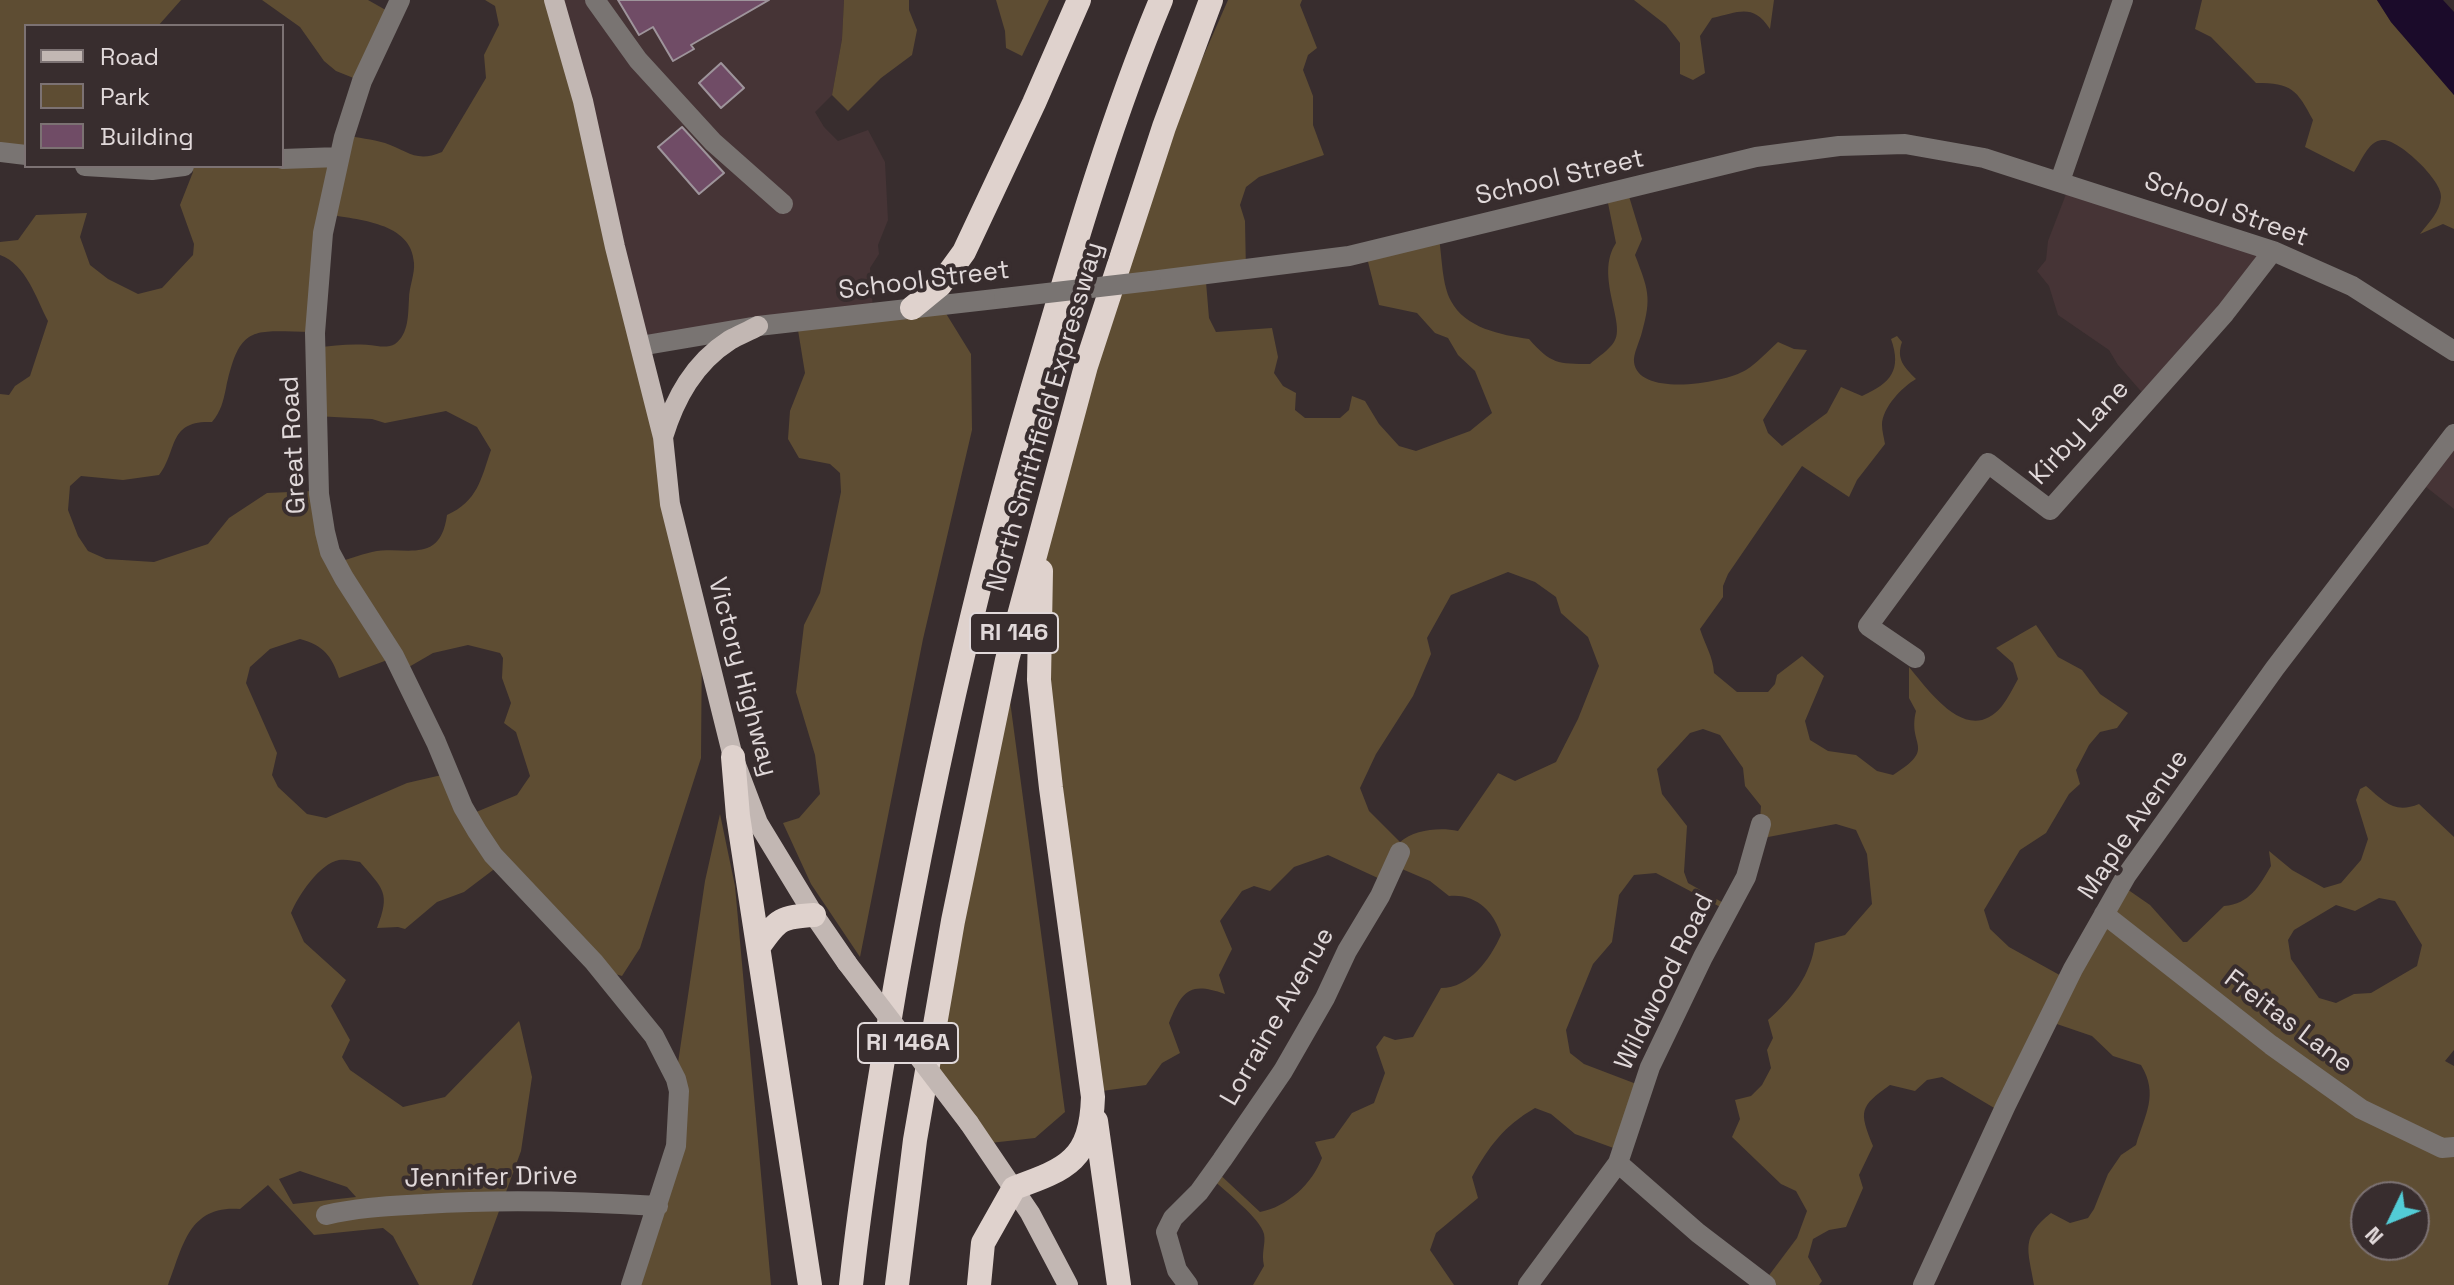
<!DOCTYPE html>
<html>
<head>
<meta charset="utf-8">
<style>
  body { margin:0 }
  #map { position:relative; width:2454px; height:1285px; overflow:hidden; background:#382d2e; font-family:"Space Grotesk",sans-serif }
  canvas { display:block }
  .legend { position:absolute; left:24px; top:24px; width:260px; height:144px; box-sizing:border-box; background:#382d2e; border:2px solid #7c7273; margin:0; padding:10px 14px; list-style:none; font-size:24px; color:#e1d9da }
  .legend li { display:flex; align-items:center; gap:16px; height:40px }
  .legend b { width:40px; border:2px solid #7c7273 }
  .north { position:absolute; left:2350px; top:1181px; width:80px; height:80px; box-sizing:border-box; background:#382d2e; border:2px solid #7c7273; border-radius:50%; rotate:227deg; font-size:22px; font-weight:700; line-height:32px; text-align:center; color:#e1d9da }
  .north::after { content:''; display:block; margin:auto; width:28px; height:36px; background:#52ccd6; clip-path:polygon(50% 0,100% 100%,50% 72%,0 100%) }
</style>
</head>
<body>
<div id="map">
<canvas width="2454" height="1285"></canvas>
<ul class="legend">
<li><b style="height:10px;background:#c2b7b3"></b>Road</li>
<li><b style="height:22px;background:#5e4d33"></b>Park</li>
<li><b style="height:22px;background:#704c66"></b>Building</li>
</ul>
<div class="north">N</div>
</div>
<script>
const context = document.querySelector('canvas').getContext('2d');
context.lineJoin = 'round';
function fill(path, color) { context.fillStyle = color; context.fill(path, 'evenodd'); }
function trace(path, color, width, dash) { context.strokeStyle = color; context.lineWidth = width; context.lineCap = dash ? 'butt' : 'round'; context.setLineDash(dash || []); context.stroke(path); }
function drawText(font, color, halo, rows, align = 'center') {
  context.font = font + ' "Space Grotesk",sans-serif'; context.lineWidth = 8; context.setLineDash([]); context.textBaseline = 'middle'; context.strokeStyle = halo; context.fillStyle = color; for (const [text, x, y, turn = 0] of rows) {
    context.save(); context.translate(x, y); context.rotate((+turn || 0) * Math.PI / 180); context.textAlign = isNaN(turn) ? turn : align; if (halo) context.strokeText(text, 0, 0); context.fillText(text, 0, 0); context.restore();
  }
}
fill(new Path2D(`
  M555,0H844L842,39L832,95L815,112L824,127L838,141L868,130L885,162L888,220L878,245L879,254L870,268L873,310L642,348Z
  M2068,189L2265,251L2146,397L2118,365L2109,350L2058,315L2049,286L2037,271L2046,260L2048,241Z
  M2454,438V509L2421,483Z`), '#463436');
fill(new Path2D(`
  M0,0H181L158,26H26V152L0,143Z
  M262,0H368L391,13L356,79L336,71L324,61L300,27Z
  M485,0H555L702,631L701,758L640,948L622,976L598,969L497,867L464,892L437,902L405,929L398,927L377,928C391,892 383,889 360,862C353,861 346,859 339,860C320,863 298,896 291,913L304,942L346,980L331,1006L350,1040L342,1057L350,1070L403,1107L445,1097L519,1021L520,1024L532,1077L521,1151L472,1285H419L393,1236L383,1228L314,1235L268,1185L240,1209C188,1205 183,1247 168,1285H0V394L9,395L15,386L30,376L48,321C36,298 26,264 0,255V242L18,240L36,215L87,213L80,237L90,265L108,279L138,294L162,288L193,255L194,244L180,205L193,172L190,166H282V152L334,169L345,135C358,138 372,139 385,143C408,151 416,163 442,152L486,78L484,55L499,25L495,6ZM326,214C358,220 412,222 414,263C415,274 409,287 409,299C408,314 409,334 395,344C390,347 383,347 377,346C356,343 337,345 316,348L315,416L372,419L385,423L446,411L477,427L491,450C481,479 478,501 447,515C440,566 406,545 372,552C359,555 347,560 334,563L314,491L267,493L229,518L208,544L154,562L106,559L88,551L78,536L68,510L70,486L81,476L123,480L159,475C178,451 167,420 212,422C221,411 223,402 226,388C240,323 253,331 312,332ZM300,639C323,645 332,656 339,678L390,659L402,671L433,653L468,645L500,653L503,658L502,678L511,703L504,723L516,732L530,776L517,795L469,815L446,774L407,783L326,818L307,814L278,787L272,775L277,753L246,683L250,667L270,649ZM300,1171L347,1187L356,1197L293,1204L279,1179Z
  M844,0H909V10L917,30L912,55L881,78L848,111L832,95L842,39Z
  M996,0H1049L1022,56L1006,48L1005,31Z
  M1228,0H1302L1300,5L1317,48L1308,55L1303,70L1313,96V125L1324,155L1259,177L1246,187L1240,205L1245,221L1246,272L1206,282L1209,318L1216,332L1272,328L1278,357L1274,373L1283,386L1296,393L1295,410L1305,418H1340L1349,410L1352,396L1365,401L1379,424L1399,446L1416,451L1470,431L1492,413L1475,371L1458,355L1448,338L1435,333L1417,313L1379,305L1366,254L1439,238C1442,257 1442,285 1451,301C1465,328 1501,335 1529,339C1551,364 1558,364 1590,364C1598,357 1609,350 1614,342C1627,324 1594,276 1616,243L1607,198L1628,193L1642,239L1635,255C1648,289 1652,297 1642,332C1640,341 1633,354 1634,362C1638,398 1725,383 1746,370C1757,363 1768,351 1778,342L1794,349L1807,350L1763,420L1768,433L1782,446L1827,413L1841,387L1862,396C1891,383 1902,370 1891,339L1897,336L1902,342C1896,359 1904,367 1916,379C1902,387 1882,408 1882,425C1882,431 1884,438 1885,444L1857,480L1849,497L1802,466L1728,574L1723,586V597L1700,629C1705,645 1713,656 1714,673L1737,692H1768L1775,684L1777,675L1802,656L1824,676L1805,721L1810,740L1828,751L1856,755L1877,771L1893,775C1938,747 1907,747 1916,711L1909,698V667C1930,692 1968,747 2002,706C2008,698 2013,688 2018,679L2013,663L1996,648L2036,625L2058,657L2082,670L2100,694L2128,713L2117,728L2100,732L2089,745L2076,770L2080,784L2069,794L2046,833L2020,850L1984,910L1990,929L2009,947L2065,978L2124,887L2150,905L2183,942H2187L2224,906C2250,904 2259,886 2271,866L2269,851L2292,870L2324,888L2341,883L2361,860L2368,839L2356,800L2360,789L2366,786C2385,802 2394,814 2419,804L2454,837V1050L2445,1061L2454,1066V1285H2034C2028,1249 2020,1238 2051,1213L2070,1223L2088,1218L2094,1209L2108,1174L2121,1155L2136,1145C2145,1114 2159,1095 2141,1065L2113,1056L2092,1036L2048,1021L2001,1112L1942,1077L1927,1080L1915,1091L1890,1085C1859,1107 1859,1111 1873,1146L1859,1175L1863,1188L1846,1227L1829,1230L1813,1239L1808,1257L1822,1281L1819,1285H1767L1764,1282L1797,1238L1807,1211L1796,1191L1781,1184L1732,1137L1740,1119L1735,1100L1751,1096L1762,1085L1771,1068L1767,1050L1773,1038L1768,1020C1792,999 1811,975 1815,943L1845,935L1872,904L1867,854L1856,830L1836,824L1763,838L1759,834L1761,806L1745,786L1743,768L1720,735L1703,729L1690,733L1657,769L1662,794L1687,826L1684,872L1688,883L1727,905L1726,910L1656,873L1634,875L1619,895L1612,942L1593,964L1566,1030L1570,1053L1584,1064L1639,1085L1619,1150L1575,1134L1551,1114L1535,1108C1504,1126 1489,1146 1472,1177L1478,1198L1436,1233L1430,1250L1454,1285H1253L1264,1266C1261,1252 1266,1244 1264,1234C1261,1219 1224,1190 1211,1178L1215,1170L1260,1212C1287,1207 1312,1184 1322,1158L1315,1142L1334,1138L1352,1113L1374,1103L1385,1073L1376,1047L1384,1036L1395,1040L1413,1037L1441,988C1470,988 1490,959 1501,935C1494,911 1475,893 1449,896L1430,881L1395,866L1380,879L1328,855L1294,867L1270,891L1254,886L1242,891L1220,921L1232,949L1219,975L1225,994C1189,981 1182,991 1169,1023L1180,1053L1162,1063L1146,1085L1102,1091L1048,727L1045,574L1050,499L1185,98ZM1508,572L1535,582L1556,597L1561,613L1588,637L1599,666L1578,719L1556,762L1515,781L1498,773L1458,831C1439,827 1414,830 1400,842L1369,811L1360,788L1376,754L1413,696L1431,654L1427,638L1451,595ZM2379,898L2395,901L2422,945L2417,966L2371,993L2354,994L2336,1003L2319,998L2291,959L2288,940L2294,930L2336,905L2355,911ZM2366,1197H2414V1245H2366Z
  M1634,0H1774L1770,29C1753,3 1739,12 1712,18L1700,36L1705,73L1693,80L1680,74V43L1666,25Z
  M2202,0H2377L2391,22L2454,95V229L2443,224L2420,234C2429,222 2440,212 2441,197C2443,181 2398,138 2382,140C2368,141 2361,162 2354,172L2305,147L2313,120C2297,90 2292,83 2256,83L2211,37L2195,29Z
  M942,307L971,354L972,430L923,639L860,957L811,884L783,823L799,818L820,794L815,755L796,692L804,625L820,593L841,492L840,473L830,464L799,458L788,439L790,411L805,373L797,324Z
  M1010,701L1065,1112L1035,1138L990,1143L933,1065Z
  M720,814L735,886L771,1285H629L675,1144V1083L705,881Z`), '#5e4d33');
fill(new Path2D(`
  M2377,0H2443L2454,12V95L2391,22Z`), '#1b0b2a');
const building = new Path2D(`
  M618,0H769L691,45L694,49L673,61L653,27L639,35Z
  M721,63L744,88L721,108L699,83Z
  M682,127L724,173L699,194L658,147Z`);
fill(building, '#704c66');
trace(building, '#9e949b', 2);
trace(new Path2D(`
  M400,0L362,81L344,137L323,233L315,333L319,494L325,532L330,552L344,578L394,656L436,742L463,807L477,831L493,855L594,962L654,1036L676,1079L679,1091L676,1146L631,1285
  M595,0L638,60L713,142L783,204
  M0,152L26,155
  M282,159L339,157
  M85,166L152,170L184,166
  M2060,181L2123,0
  M1151,281L1349,256L1756,157L1839,146L1905,144L1984,158L2273,251L2352,286L2454,351
  M640,346L758,326L1004,298
  M1915,658L1868,626L1988,463L2050,510L2225,313L2273,251
  M2104,914L2271,1045L2361,1109L2442,1148L2454,1147
  M1618,1163L1698,1233L1766,1285
  M326,1215C359,1207 391,1206 424,1204C502,1199 580,1201 658,1206
  M1188,1285L1177,1270L1166,1232L1173,1218L1199,1192L1222,1160L1283,1071L1325,998L1347,951L1380,896L1400,852
  M1528,1285L1618,1163L1650,1067L1703,957L1746,877L1761,824
  M1923,1285L2006,1105L2073,969L2126,876L2275,668L2454,434`), '#797472', 20);
trace(new Path2D(`
  M554,0L583,101L615,247L663,437L670,504L733,757L758,823L814,915L847,963
  M663,437C675,398 694,363 730,340C739,335 749,331 758,326
  M969,1123L1030,1213L1068,1285`), '#c2b7b3', 20);
trace(new Path2D(`
  M912,308L940,285L964,252L1034,103L1079,0
  M733,757L738,816L810,1285
  M760,945C778,919 781,917 814,915
  M1096,1121L1119,1285
  M851,1285C862,1183 879,1083 896,982C934,770 981,560 1043,353C1078,234 1113,115 1161,0
  M897,1285L915,1140L953,921L1007,660L1086,366L1164,127L1211,0
  M979,1285L983,1243L1014,1188C1068,1169 1091,1159 1093,1097L1051,788L1039,680L1041,571`), '#dfd2cd', 24);
trace(new Path2D(`
  M1004,298L1151,281`), '#797472', 20);
trace(new Path2D(`
  M847,963L969,1123`), '#c2b7b3', 20);
for (const [x, y, w] of [
  [1014,633,88],
  [908,1043,100]
]) { const box = new Path2D(); box.roundRect(x - w / 2, y - 20, w, 40, 6); context.fillStyle = '#382d2e'; context.fill(box); trace(box, '#e1d9da', 2); }
drawText('bold 24px', '#e1d9da', null, [
  ["RI 146",1014,633],
  ["RI 146A",908,1043]
]);
drawText('26px', '#e1d9da', '#382d2e', [
  ["School Street",1560,178,-13],
  ["School Street",2226,210,20],
  ["School Street",924,281,-7],
  ["North Smithfield Expressway",1046,417,-74],
  ["Kirby Lane",2080,433,-47],
  ["Great Road",294,445,-93],
  ["Victory Highway",742,677,75],
  ["Maple Avenue",2134,825,-56],
  ["Wildwood Road",1665,982,-64],
  ["Lorraine Avenue",1278,1017,-60],
  ["Freitas Lane",2288,1022,37],
  ["Jennifer Drive",491,1178,-1]
]);
</script>
</body>
</html>
